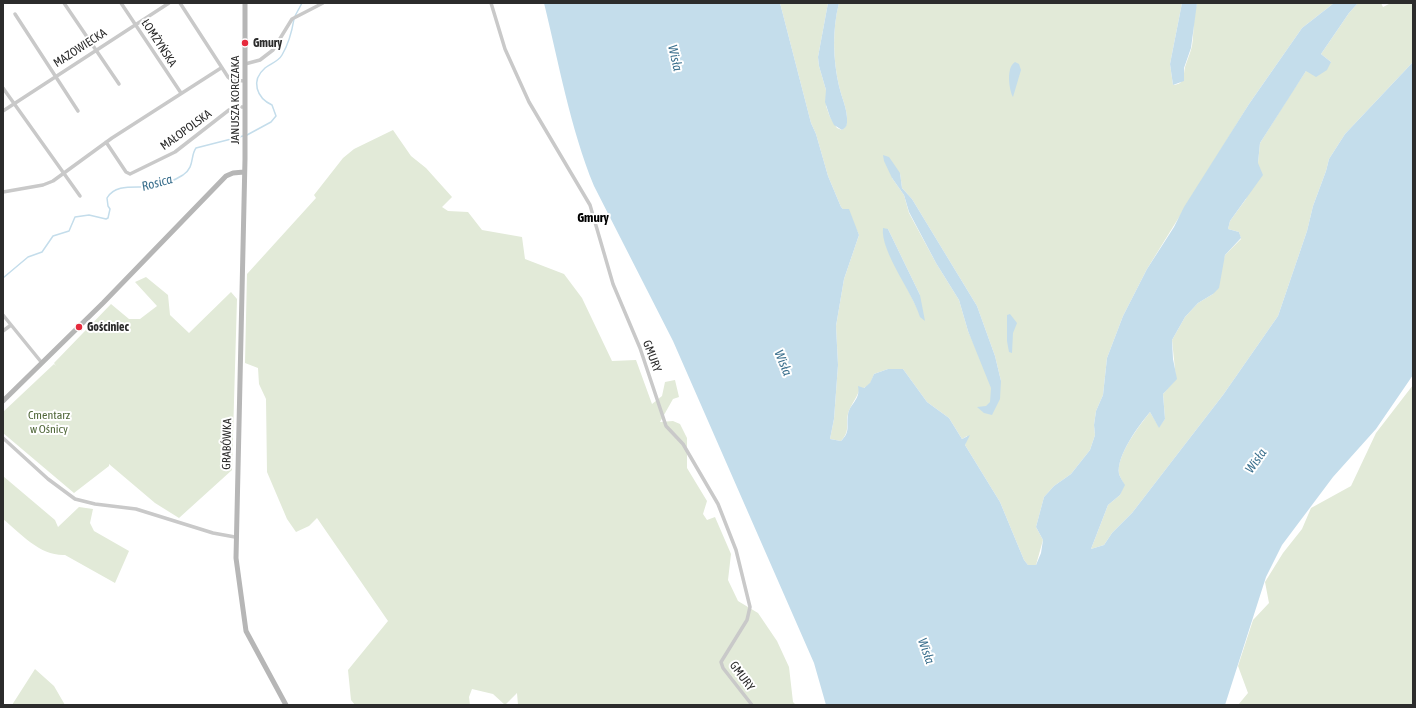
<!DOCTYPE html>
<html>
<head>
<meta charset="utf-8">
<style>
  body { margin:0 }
  #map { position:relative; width:1416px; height:708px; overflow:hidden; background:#fff; font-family:"Asap Condensed",sans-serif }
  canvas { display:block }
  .frame { position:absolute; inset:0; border:4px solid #2c2c2c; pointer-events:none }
</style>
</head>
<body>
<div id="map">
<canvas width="1416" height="708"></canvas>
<div class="frame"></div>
</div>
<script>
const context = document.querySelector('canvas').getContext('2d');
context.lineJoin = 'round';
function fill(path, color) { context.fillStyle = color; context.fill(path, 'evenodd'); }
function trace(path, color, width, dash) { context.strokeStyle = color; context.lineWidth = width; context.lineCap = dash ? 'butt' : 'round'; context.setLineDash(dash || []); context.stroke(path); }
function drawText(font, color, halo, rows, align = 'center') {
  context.font = font + ' "Asap Condensed",sans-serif'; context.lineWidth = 4; context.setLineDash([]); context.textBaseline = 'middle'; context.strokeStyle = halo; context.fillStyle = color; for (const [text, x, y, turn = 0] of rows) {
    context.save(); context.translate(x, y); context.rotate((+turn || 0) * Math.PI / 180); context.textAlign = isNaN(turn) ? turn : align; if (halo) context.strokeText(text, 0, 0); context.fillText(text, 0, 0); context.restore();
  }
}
fill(new Path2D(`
  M780,3H828L818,57L819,66L826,90V106L830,117L837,128L842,130C845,128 846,126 847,123C848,110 842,99 839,86C833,60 832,29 839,3H1182L1170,64L1173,85C1186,84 1183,75 1185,67C1187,60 1190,54 1192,46C1194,32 1193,17 1197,3H1334L1302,28L1249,104L1147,269L1123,316L1107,358L1103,395L1096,411L1094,425L1095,435L1090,450L1071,474L1054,486L1044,497L1036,527L1043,540L1036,565H1028L1024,560L1000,502L965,445L967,436L962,439L949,418L927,402L903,369H888L874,374L870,384L859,391C856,399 849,408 848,414C845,426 851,430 841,441L830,439L834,419L838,365L836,326L844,279L859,235L847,209H843L841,207L828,176L816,134L811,123ZM900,173L902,188L912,199L977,306L995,356L1001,381L980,358L968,331L959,300L936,263L909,213L904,195L892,178ZM888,229L920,295L918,310L887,248L883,232Z
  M1358,3H1381L1383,7L1391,3H1413V62L1345,134L1329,159L1326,171L1313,206L1307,231L1278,316L1223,395L1132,513L1112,533L1104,545L1091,549L1108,505L1120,495L1124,485C1123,482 1120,477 1119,474C1116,455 1140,425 1150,412L1159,427L1165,419L1163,394L1176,379L1172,340L1185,317L1198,303L1213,294L1225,255L1241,239L1239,232L1228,229L1230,221L1246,199L1258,163L1260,143L1292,92L1306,71L1331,62L1321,54L1349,13Z
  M393,130L411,156L426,168L452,197L442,207L448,211L468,212L482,230L522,237L525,259L564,274L582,298L612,361L636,360L652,404L662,396L665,382L675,380L679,397L673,399L660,422L673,421L680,424L687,438V468L707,501L703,514L707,520L715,517L731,554L728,580L738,601L758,613L777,641L789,667L793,702L796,705H518L517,693L505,705L493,694L472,689L469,697L470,705H355L351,700L348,670L388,621L317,518L309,526L296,532L287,519L267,472L266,399L259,384L258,368L245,363L247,274L316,198L314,195L343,158L354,149Z
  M146,277L168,295L170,315L189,333L231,292L237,299L232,470L179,518L155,503L109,464V466L74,493L3,433V412L54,364L56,366L54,363L111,304L129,319H140L157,306L135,282Z
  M1413,385V705H1238L1248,693L1238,666L1253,620L1269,603L1265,582L1283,553L1302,529L1311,508L1351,486L1376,433Z
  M3,476L55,520L58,527L79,507L93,509L90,523L94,531L129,551L115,583L65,555C40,556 21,534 3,519Z
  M35,669L54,686L65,705H12Z`), '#e2ead8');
fill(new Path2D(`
  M544,3H780L811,123L816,134L828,176L841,207L843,209H849L859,235L844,279L836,326L838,365L834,419L830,439L841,441C851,431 846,427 848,415C849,404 861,400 858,386L864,388L870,383L874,374L888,369H903L927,402L949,418L962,439L970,435L965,445L1000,502L1024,560L1028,565H1036L1041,553L1043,540L1036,527L1044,497L1054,486L1071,474L1090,450L1095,435L1094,425L1096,411L1103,395L1107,358L1123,316L1147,269L1174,227L1184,207L1249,104L1302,28L1334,3H1358L1349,13L1321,54L1331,62L1327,70L1316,77L1306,71L1260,143L1258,163L1263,175L1230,221L1228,229L1239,232L1241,238L1225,255L1219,288L1213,294L1198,303L1185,317L1172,340L1173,359L1177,379L1163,394L1165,419L1159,428L1150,412C1139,425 1116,456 1119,474C1120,477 1123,482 1125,485L1120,495L1108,505L1091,549L1104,545L1112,533L1132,513L1223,395L1278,316L1307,231L1313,206L1326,171L1329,159L1345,134L1413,62V375L1376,429L1333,477L1282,545L1266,577L1225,705H826L814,663L673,341L594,186C570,127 559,64 544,3Z
  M828,3H839C832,30 833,60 839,86C842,99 848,110 847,123C847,126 845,128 842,130L834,125L830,117L825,102L826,90L819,66L818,57Z
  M1182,3H1197L1191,48L1184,68V81L1173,85L1170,64Z
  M1015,62L1019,64L1021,70L1013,97C1009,90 1006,67 1015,62Z
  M883,155L889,157L900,173L902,188L912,199L977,306L995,356L1001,381L1000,399L992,415L984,413L977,407L986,406L990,402L991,388L968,331L959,300L936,263L909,212L904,195L892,178L884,161Z
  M883,228L888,229L920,295L925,321L920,317C913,293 880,251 883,228Z
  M1010,314L1017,323L1013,333L1012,353L1009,352L1007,341V315Z`), '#c4ddeb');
trace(new Path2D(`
  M295,16L302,3
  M247,135L271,122L276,116L272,105C257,98 250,81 265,68C271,63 278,62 282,55C288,45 292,31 294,19
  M3,278L28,257L42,252L53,236L69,231L75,217L89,215L106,219L108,218L110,209L108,206L107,198C116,182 139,189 154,186C163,185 175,180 183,175C195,167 190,156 196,148L243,136`), '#c4ddeb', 1.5);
trace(new Path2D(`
  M64,3L119,84
  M121,3L181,93
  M180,3L228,77L232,80L245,81
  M491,3L505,49L529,102L590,205L613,284L640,348L666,426L683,444L718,504L736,550L750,607L747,620L721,662L723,668L752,705
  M15,14L78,111
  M245,64L260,60L273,50L292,19L323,3
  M3,88L80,196
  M3,111L169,3
  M106,142L126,172L130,174L175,152L229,110L237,107H245
  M3,192L43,185L53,181L112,138L221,68
  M3,315L42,363
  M3,331L11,325
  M3,438L48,479L75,499L95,504L136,509L213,533L235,537`), '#c9c9c9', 3.5);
trace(new Path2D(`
  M245,3V159L236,558L246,631L286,705
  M3,401L103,303L226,176L233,173L244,172`), '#b6b6b6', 5);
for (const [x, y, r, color] of [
  [245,43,4,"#e62a3d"],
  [79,327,4,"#e62a3d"]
]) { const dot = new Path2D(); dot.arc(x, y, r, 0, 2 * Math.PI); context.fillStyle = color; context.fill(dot); trace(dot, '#fff', 1.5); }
drawText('12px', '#2c2c2c', '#fff', [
  ["ŁOMŻYŃSKA",159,43,57],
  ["MAZOWIECKA",80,48,-33],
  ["JANUSZA KORCZAKA",235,100,-90],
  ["MAŁOPOLSKA",186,130,-36],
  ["GMURY",652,356,70],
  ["GRABÓWKA",227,444,-89],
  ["GMURY",742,676,54]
]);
drawText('bold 12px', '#2c2c2c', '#fff', [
  ["Gmury",253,43],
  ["Gościniec",87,327]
], 'left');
drawText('12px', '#506739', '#fff', [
  ["Cmentarz",49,415],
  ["w Ośnicy",49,429]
]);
drawText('italic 13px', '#3a6f8d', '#fff', [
  ["Wisła",675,58,77],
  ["Rosica",157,183,-15],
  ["Wisła",783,363,68],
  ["Wisła",1256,461,-55],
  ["Wisła",926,651,71]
]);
drawText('bold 13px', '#000', '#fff', [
  ["Gmury",593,218]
]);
</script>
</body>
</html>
